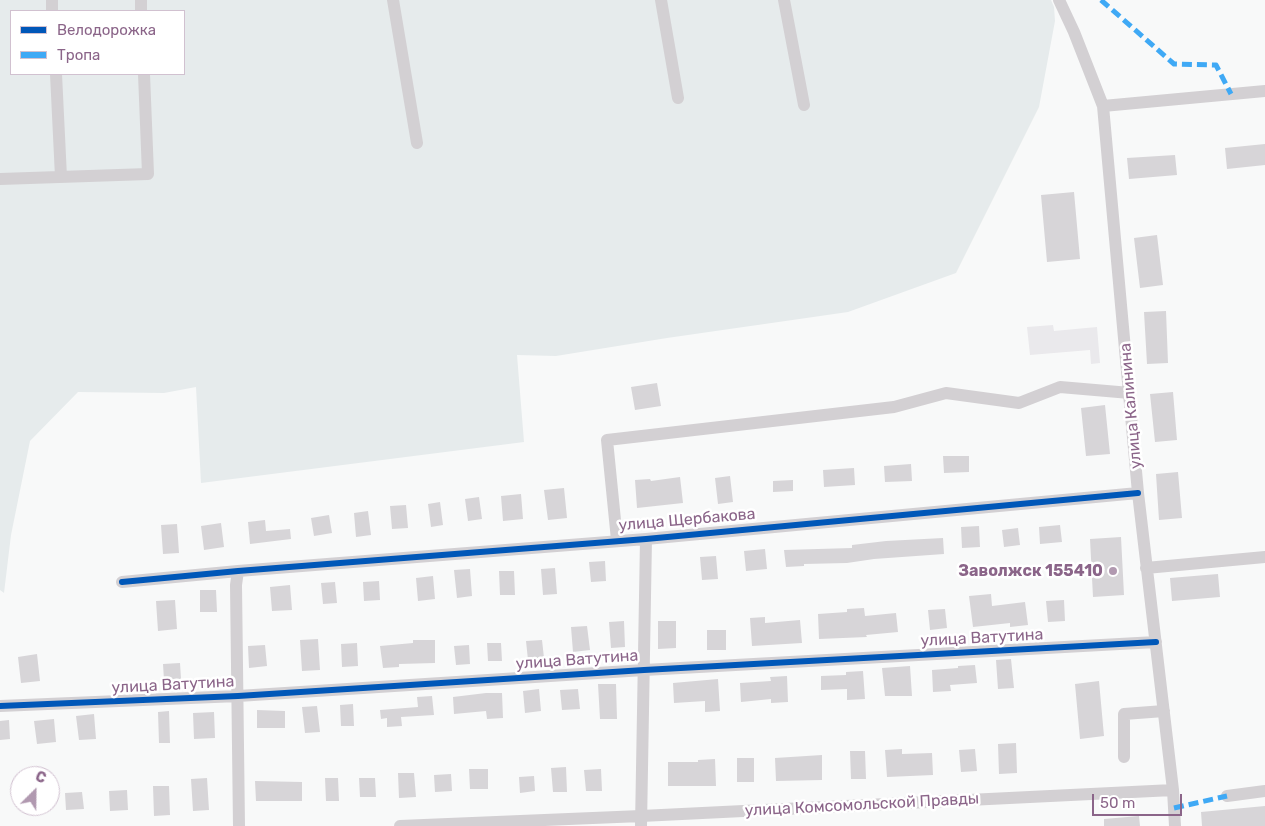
<!DOCTYPE html>
<html>
<head>
<meta charset="utf-8">
<style>
  body { margin:0 }
  #map { position:relative; width:1265px; height:826px; overflow:hidden; background:#f8f9f9; font-family:Rubik,sans-serif }
  canvas { display:block }
  .legend { position:absolute; left:10px; top:10px; width:175px; height:65px; box-sizing:border-box; background:#fff; border:1px solid #d1c1d0; margin:0; padding:6px 9px; list-style:none; font-size:15px; color:#8b6589 }
  .legend li { display:flex; align-items:center; gap:10px; height:25px }
  .legend b { width:25px; border:1px solid #d1c1d0 }
  .north { position:absolute; left:10px; top:766px; width:50px; height:50px; box-sizing:border-box; background:#fff; border:1px solid #d1c1d0; border-radius:50%; rotate:23deg; font-size:14px; font-weight:700; line-height:20px; text-align:center; color:#8b6589 }
  .north::after { content:''; display:block; margin:auto; width:18px; height:22px; background:#b199b0; clip-path:polygon(50% 0,100% 100%,50% 72%,0 100%) }
  .scale { position:absolute; left:1092px; top:794px; width:90px; height:22px; box-sizing:border-box; border:2px solid #8b6589; border-top:0; padding-left:6px; font-size:15px; line-height:18px; white-space:nowrap; color:#8b6589; -webkit-text-stroke:4px #fff; paint-order:stroke }
</style>
</head>
<body>
<div id="map">
<canvas width="1265" height="826"></canvas>
<ul class="legend">
<li><b style="height:6px;background:#0057b8"></b>Велодорожка</li>
<li><b style="height:6px;background:#3fa9f5"></b>Тропа</li>
</ul>
<div class="north">С</div>
<div class="scale">50 m</div>
</div>
<script>
const context = document.querySelector('canvas').getContext('2d');
context.lineJoin = 'round';
function fill(path, color) { context.fillStyle = color; context.fill(path, 'evenodd'); }
function trace(path, color, width, dash) { context.strokeStyle = color; context.lineWidth = width; context.lineCap = dash ? 'butt' : 'round'; context.setLineDash(dash || []); context.stroke(path); }
function drawText(font, color, halo, rows, align = 'center') {
  context.font = font + ' Rubik,sans-serif'; context.lineWidth = 5; context.setLineDash([]); context.textBaseline = 'middle'; context.strokeStyle = halo; context.fillStyle = color; for (const [text, x, y, turn = 0] of rows) {
    context.save(); context.translate(x, y); context.rotate((+turn || 0) * Math.PI / 180); context.textAlign = isNaN(turn) ? turn : align; if (halo) context.strokeText(text, 0, 0); context.fillText(text, 0, 0); context.restore();
  }
}
fill(new Path2D(`
  M1053,325L1054,331L1097,327L1100,363L1091,364L1090,350L1030,355L1027,327Z`), '#eae9ec');
fill(new Path2D(`
  M0,0H1051L1054,7L1055,21L1039,107L956,273L848,312L667,338L556,356L517,355L524,442L201,483L196,387L164,393L78,392L30,441L11,535L4,593L0,590ZM11,11H184V74H11Z`), '#e6ebec');
fill(new Path2D(`
  M1265,144V165L1227,169L1225,148Z
  M1175,155L1177,175L1129,179L1127,158Z
  M1074,192L1080,259L1047,262L1041,195Z
  M1157,235L1163,285L1140,288L1134,238Z
  M1166,311L1168,363L1147,364L1144,312Z
  M657,383L661,406L635,410L631,387Z
  M1173,392L1177,440L1155,442L1150,394Z
  M1105,405L1110,454L1086,456L1081,408Z
  M943,456H969V472L944,473Z
  M911,464L912,481L885,482L884,466Z
  M854,468L855,485L824,487L823,470Z
  M1178,472L1182,518L1159,520L1156,474Z
  M730,476L733,502L718,504L715,478Z
  M680,477L683,503L637,508L635,480L650,479L651,481Z
  M793,480V491L773,492V481Z
  M564,488L567,518L548,520L544,490Z
  M521,494L523,519L503,521L501,496Z
  M479,497L482,519L468,521L465,499Z
  M440,502L443,525L431,527L428,504Z
  M406,505L408,528L392,529L390,506Z
  M368,511L371,535L356,537L354,513Z
  M329,515L332,533L314,536L311,518Z
  M265,520L266,531L290,529L291,539L250,544L248,522Z
  M221,523L224,547L204,550L201,526Z
  M177,524L179,553L163,554L161,525Z
  M1060,525L1062,542L1040,544L1039,527Z
  M979,526L980,547L962,548L961,527Z
  M1018,528L1020,545L1004,547L1002,530Z
  M1121,537L1124,595L1093,597L1090,539Z
  M943,538L944,554L874,559L847,563L804,564V566L786,567L784,550L852,548V545L886,541Z
  M765,549L767,569L746,571L744,551Z
  M716,556L718,579L702,580L700,557Z
  M605,561L606,581L591,582L589,562Z
  M555,568L557,594L543,595L541,569Z
  M470,569L472,596L457,598L454,570Z
  M499,571H514L515,595H500Z
  M1218,574L1220,597L1172,601L1170,578Z
  M433,576L435,599L418,601L416,578Z
  M379,581L380,600L364,601L363,582Z
  M335,582L337,603L323,604L321,583Z
  M290,585L292,610L272,611L270,587Z
  M200,590H216L217,612H200Z
  M991,594L992,606L1025,602L1028,625L1010,627V623L973,627L969,596Z
  M175,600L177,629L158,631L156,601Z
  M1064,600L1065,621L1048,622L1046,601Z
  M864,608L865,616L896,613L898,632L866,635L867,637L819,639L818,614L847,612V609Z
  M945,609L947,628L930,630L928,610Z
  M765,617V623L800,620L802,643L752,646L750,618Z
  M624,621L625,647L611,648L609,622Z
  M658,621H676V648L658,649Z
  M587,626L590,650L573,652L571,627Z
  M707,630H726V650H707Z
  M318,639L320,670L302,671L300,640Z
  M413,640H435V663L399,664V667L383,668L380,646L413,643Z
  M542,640L544,658L528,660L526,641Z
  M357,643L358,666L342,667L341,644Z
  M487,643H501L502,661H488Z
  M265,645L267,666L249,668L248,646Z
  M469,645L470,664L456,665L454,646Z
  M37,654L40,681L21,683L18,657Z
  M1011,659L1014,688L998,689L996,660Z
  M180,663L181,679L164,680L163,664Z
  M975,665L977,683L950,685L951,691L933,692L932,670L958,668V666Z
  M910,666L912,696H885L882,668Z
  M863,671L865,699L847,700V689L821,690V676L846,675V672Z
  M787,676L788,702L771,703V699L741,702L740,683L771,681L770,677Z
  M718,679L720,711L705,712V701L674,703L673,683Z
  M1099,681L1104,736L1080,739L1075,684Z
  M598,684H616L617,719H600Z
  M539,689L541,711L525,713L523,691Z
  M578,689L580,709L562,710L560,690Z
  M486,693H502L503,718L487,719L486,711L454,714L453,697Z
  M432,696L434,715L401,717L402,726L387,727V718L381,719L380,710L418,707L417,697Z
  M353,704L354,726H341L340,705Z
  M317,706L320,732L305,733L302,707Z
  M257,710L285,711V728H257Z
  M169,711L170,743H159L158,712Z
  M214,712L215,738L194,739L193,713Z
  M94,714L96,739L79,740L76,716Z
  M54,719L56,742L37,744L34,721Z
  M9,720L10,739L0,740V721Z
  M1016,743L1017,773L999,774L998,744Z
  M902,749V754L932,753L933,775L887,777L885,750Z
  M975,749L977,771L961,772L959,750Z
  M850,751H865L866,779H851Z
  M822,755V780L776,781L775,758Z
  M737,758H754V782H737Z
  M715,759L716,786H668V762H698V760Z
  M566,767L567,792H553L551,768Z
  M469,769H488V789H470Z
  M601,769L602,791H586L584,770Z
  M398,773H414L416,797L399,798Z
  M451,774L452,791L435,792L434,775Z
  M534,776L535,791L520,793L519,777Z
  M207,778L209,810L193,811L191,779Z
  M325,778H338L339,801H326Z
  M359,778H375L376,797H360Z
  M255,781L302,782V801H256Z
  M153,786H169L170,815L154,816Z
  M127,790L128,810L110,811L109,791Z
  M82,792L84,809L66,810L65,793Z
  M1265,806V826H1202L1201,812Z
  M1139,816L1140,826H1104V819Z`), '#d7d5d8');
trace(new Path2D(`
  M52,0V11
  M141,0V11
  M393,0L417,143
  M661,0L678,98
  M784,0L804,105
  M1059,0L1074,32L1103,106L1138,493L1173,790L1175,826
  M56,74L61,177
  M1103,106L1265,91
  M0,179L148,174L144,74
  M617,540L607,440L894,407L946,393L1019,403L1060,387L1130,393
  M1146,568L1265,557
  M238,571L236,585L239,826
  M122,582L238,571L646,539L1138,493
  M0,706L238,696L644,670L1156,642
  M1124,757V714L1164,711
  M1227,796L1265,791
  M400,826L641,816L1173,790
  M641,826L646,539`), '#d3d0d3', 12);
trace(new Path2D(`
  M1101,0L1174,64L1216,65L1231,94
  M1174,808L1227,796`), '#3fa9f5', 5, [10, 5]);
trace(new Path2D(`
  M122,582L238,571L646,539L1138,493
  M0,706L238,696L644,670L1156,642`), '#0057b8', 6);
for (const [x, y, r, color] of [
  [1113,571,5,"#b199b0"]
]) { const dot = new Path2D(); dot.arc(x, y, r, 0, 2 * Math.PI); context.fillStyle = color; context.fill(dot); trace(dot, '#fff', 2); }
drawText('16px', '#8b6589', '#fff', [
  ["улица Калинина",1131,406,-95],
  ["улица Щербакова",687,520,-5],
  ["улица Ватутина",982,638,-3],
  ["улица Ватутина",577,660,-4],
  ["улица Ватутина",173,685,-3],
  ["улица Комсомольской Правды",862,805,-3]
]);
drawText('bold 16px', '#8b6589', '#fff', [
  ["Заволжск 155410",1103,571]
], 'right');
</script>
</body>
</html>
